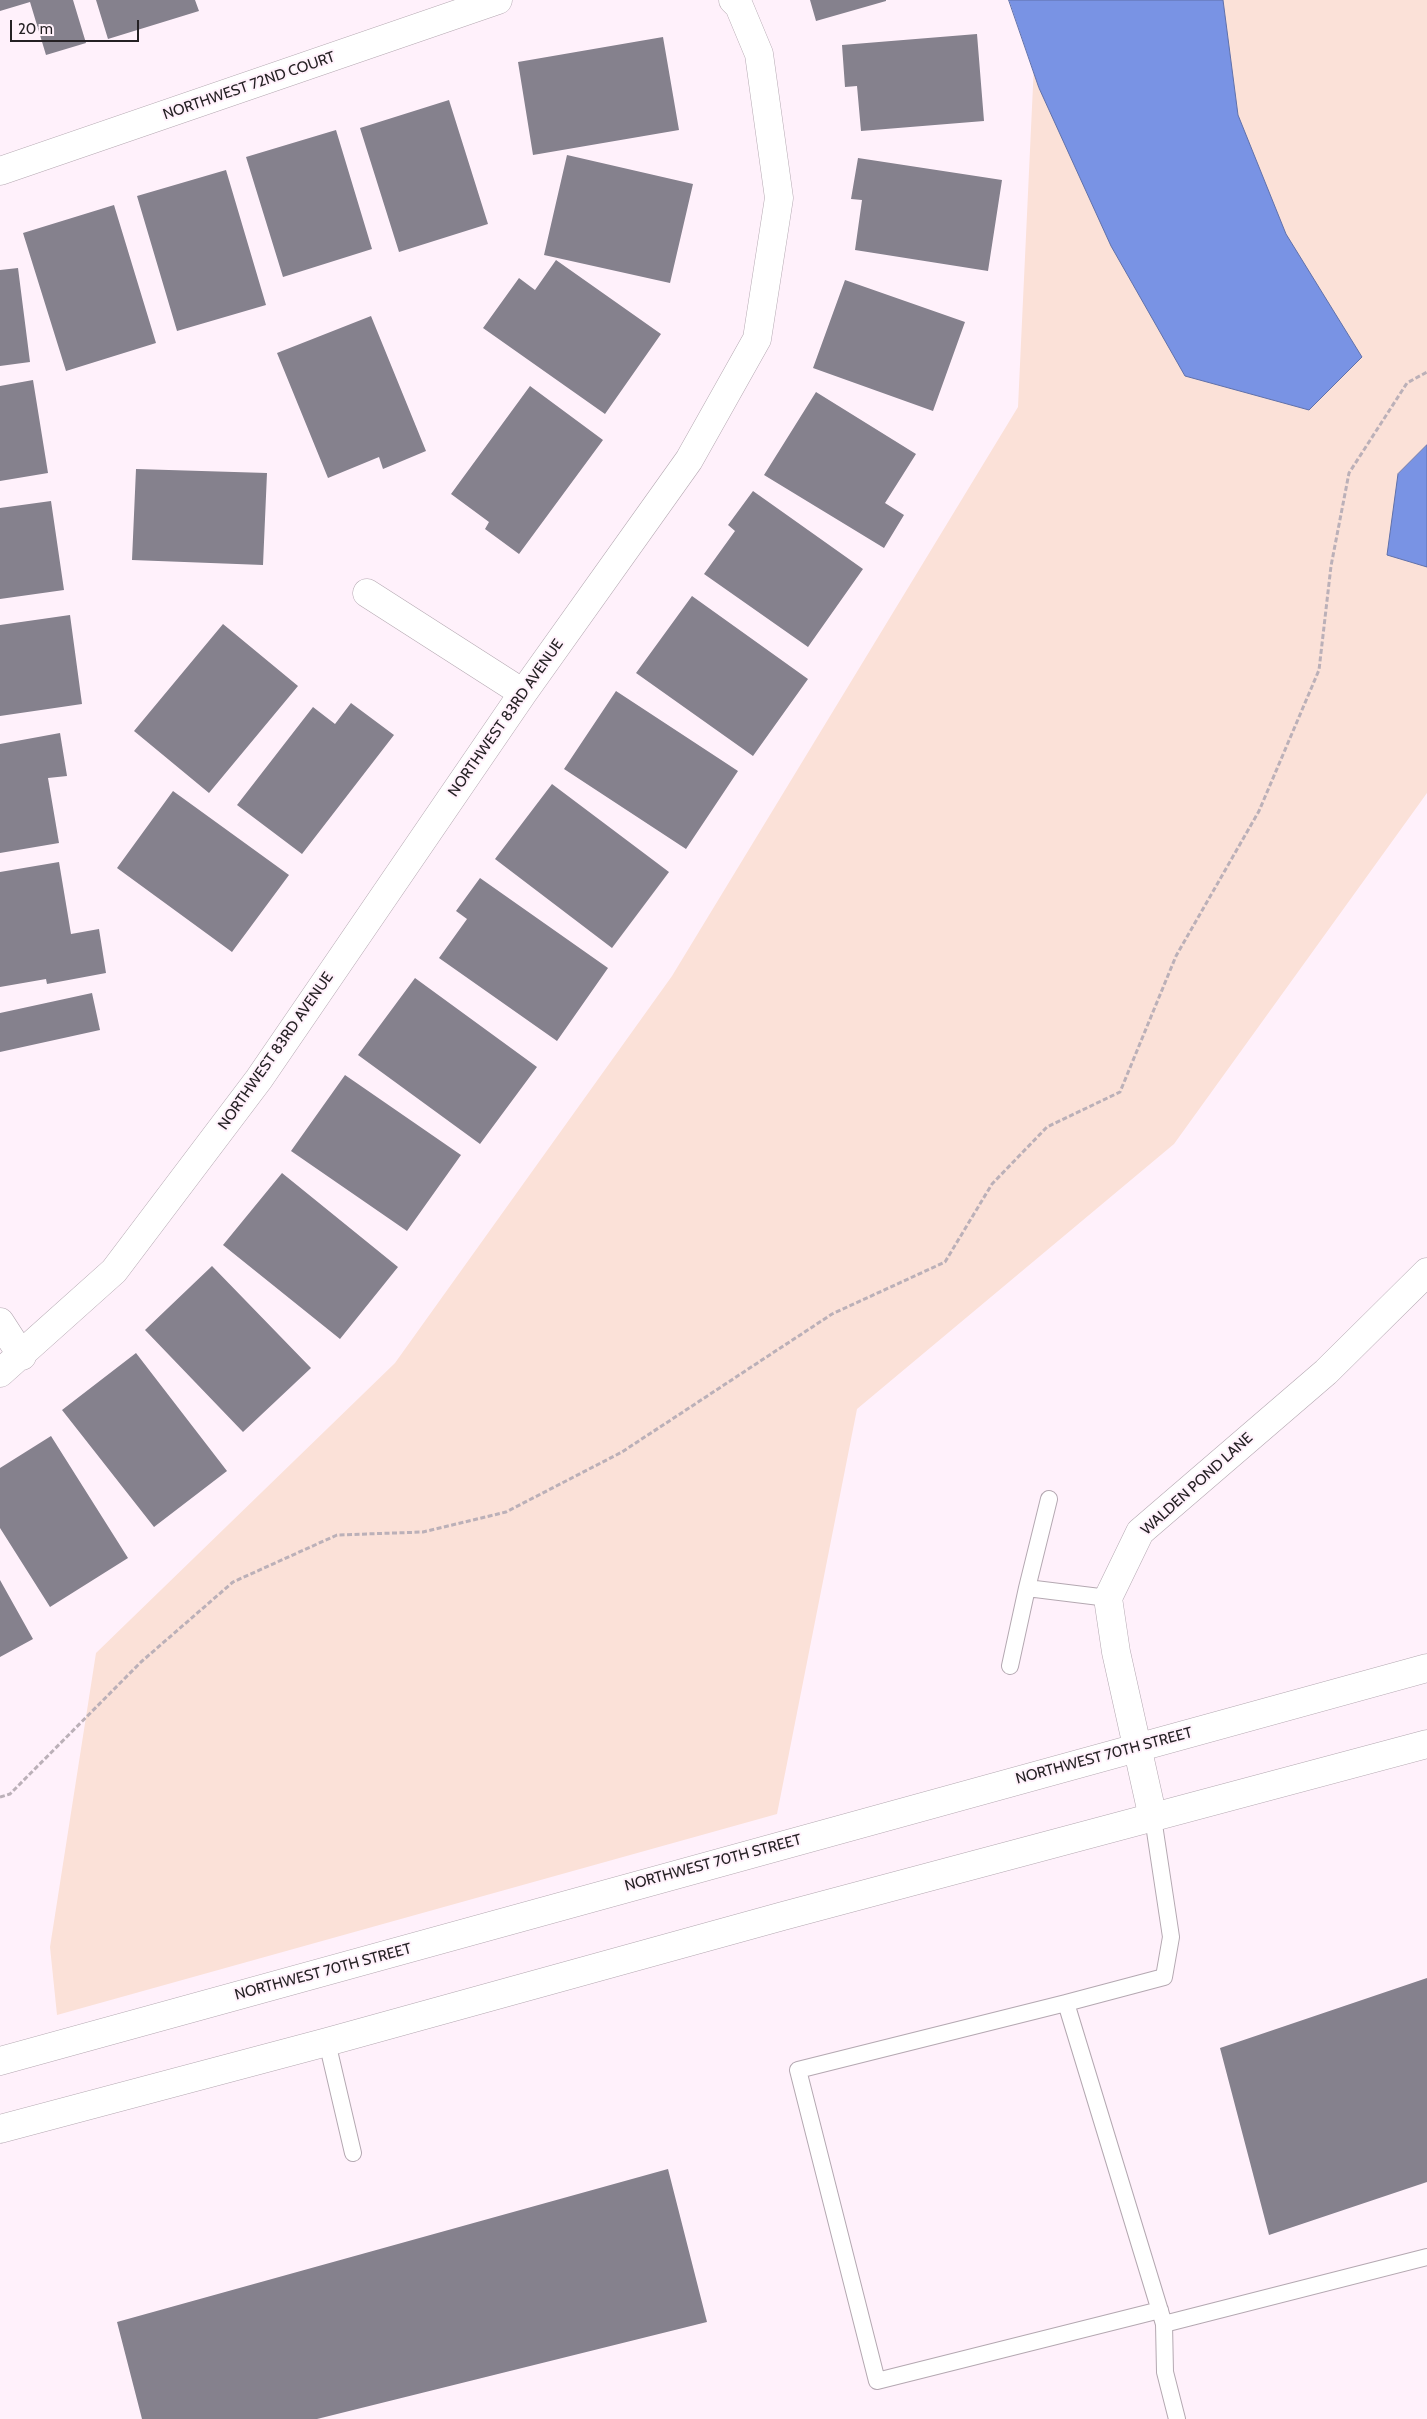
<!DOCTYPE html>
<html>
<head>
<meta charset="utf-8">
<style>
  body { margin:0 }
  #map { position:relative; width:1427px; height:2419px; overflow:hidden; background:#fff1fb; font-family:Cabin,sans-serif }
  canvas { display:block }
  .scale { position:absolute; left:10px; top:20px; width:129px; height:22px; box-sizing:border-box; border:2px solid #252124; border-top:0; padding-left:6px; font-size:15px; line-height:18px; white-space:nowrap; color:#252124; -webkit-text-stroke:4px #fff1fb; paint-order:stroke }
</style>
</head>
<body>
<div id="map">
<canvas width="1427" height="2419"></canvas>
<div class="scale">20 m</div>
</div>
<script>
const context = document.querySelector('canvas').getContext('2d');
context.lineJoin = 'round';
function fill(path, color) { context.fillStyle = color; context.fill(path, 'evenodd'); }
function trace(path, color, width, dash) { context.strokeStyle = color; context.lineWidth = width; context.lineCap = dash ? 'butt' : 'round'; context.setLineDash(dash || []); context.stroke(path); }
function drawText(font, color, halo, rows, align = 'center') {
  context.font = font + ' Cabin,sans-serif'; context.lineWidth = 4; context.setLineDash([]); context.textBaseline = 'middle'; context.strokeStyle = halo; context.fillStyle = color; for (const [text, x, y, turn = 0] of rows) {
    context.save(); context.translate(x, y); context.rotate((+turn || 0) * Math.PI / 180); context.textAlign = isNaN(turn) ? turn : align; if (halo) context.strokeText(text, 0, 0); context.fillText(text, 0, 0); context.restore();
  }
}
fill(new Path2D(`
  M1037,0H1427V793L1174,1144L857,1409L777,1814L57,2015L50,1947L96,1653L395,1363L672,976L1018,407Z`), '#fbe1d8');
const water = new Path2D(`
  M1009,0H1223L1238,115L1286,234L1362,357L1309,410L1185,376L1111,246L1039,88Z
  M1427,445V567L1387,555L1398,474Z`);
fill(water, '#7993e4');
trace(water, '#6071aa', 1);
fill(new Path2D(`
  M0,0H73L86,43L46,55L30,2L0,11Z
  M96,0H195L199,11L108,39Z
  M810,0H886V1L816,21Z
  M977,34L984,121L861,131L857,86L845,87L842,45Z
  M663,37L679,130L533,155L518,62Z
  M449,100L488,224L399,252L360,128Z
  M336,130L372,249L283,277L246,157Z
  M567,155L693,184L670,283L544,255Z
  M858,158L1002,180L988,271L855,250L862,200L851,199Z
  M226,170L266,305L177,331L137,196Z
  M114,205L156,343L66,371L23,233Z
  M556,260L661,334L605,414L483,328L519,278L535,290Z
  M18,268L30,362L0,366V270Z
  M845,280L965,322L933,411L813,368Z
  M371,316L426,451L383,469L379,457L328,478L277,353Z
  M33,380L48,473L0,481V386Z
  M530,386L603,440L519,554L485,529L489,522L451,494Z
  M816,392L916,454L885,503L904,515L884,548L764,475Z
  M136,469L267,473L263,565L132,560Z
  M753,491L863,569L808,647L704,574L735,531L728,525Z
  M51,501L64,590L0,599V508Z
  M692,596L808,679L753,756L636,673Z
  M70,615L82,704L0,716V625Z
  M223,624L298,686L209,793L134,731Z
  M616,691L738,771L686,849L564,769Z
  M351,703L394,735L302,854L237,805L313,707L335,724Z
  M60,733L67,776L48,778L59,843L0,853V744Z
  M552,784L669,872L612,948L495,859Z
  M173,791L289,875L232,952L117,868Z
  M59,862L71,934L99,929L106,973L47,984L46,979L0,987V872Z
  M480,878L608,968L557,1041L439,958L467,919L456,911Z
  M415,978L537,1067L480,1144L358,1055Z
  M92,993L100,1030L0,1052V1013Z
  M345,1075L461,1155L407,1231L291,1151Z
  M282,1173L398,1267L340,1339L223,1245Z
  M212,1266L311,1368L243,1432L145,1330Z
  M136,1353L227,1471L154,1527L62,1410Z
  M51,1436L128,1558L50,1607L0,1528V1468Z
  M0,1580L33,1639L0,1657Z
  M1427,1978V2182L1269,2235L1220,2048Z
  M668,2169L707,2322L317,2419H142L117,2322Z`), '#85818d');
const service = new Path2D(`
  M1049,1499L1027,1588L1108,1598
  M1010,1666L1027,1588
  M1153,1818L1171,1937L1164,1977L1066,2003L1164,2324L1427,2257
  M1066,2003L798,2070L877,2381L1160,2310
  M327,2042L353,2153
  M1164,2324L1165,2372L1177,2419`);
const minor = new Path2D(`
  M0,171L498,0
  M367,593L523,693
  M0,1322L22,1356
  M0,1373L114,1271L259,1079L523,693L689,460L757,339L779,198L759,54L739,6L733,0
  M1153,1818L1116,1652L1108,1598L1140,1532L1326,1372L1427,1272`);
const tertiary = new Path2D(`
  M0,2061L1427,1668
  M0,2129L327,2042L783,1916L1427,1744`);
trace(service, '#b4a8b1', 18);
trace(minor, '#b4a8b1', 29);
trace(tertiary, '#b4a8b1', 29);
trace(new Path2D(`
  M0,1797L10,1794L141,1662L233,1582L337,1535L423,1532L506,1512L622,1452L832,1314L945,1262L992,1184L1047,1127L1120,1092L1176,956L1259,811L1319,670L1331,566L1349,473L1407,383L1427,372`), '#bbb0b8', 3, [5, 2.5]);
trace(service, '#fff', 16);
trace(minor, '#fff', 28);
trace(tertiary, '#fff', 28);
drawText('15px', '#252124', '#fff1fb', [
  ["NORTHWEST 72ND COURT",249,86,-19],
  ["NORTHWEST 83RD AVENUE",506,718,-55],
  ["NORTHWEST 83RD AVENUE",276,1051,-55],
  ["WALDEN POND LANE",1197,1484,-42],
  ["NORTHWEST 70TH STREET",1104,1756,-15],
  ["NORTHWEST 70TH STREET",713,1863,-15],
  ["NORTHWEST 70TH STREET",323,1972,-15]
]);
</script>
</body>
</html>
